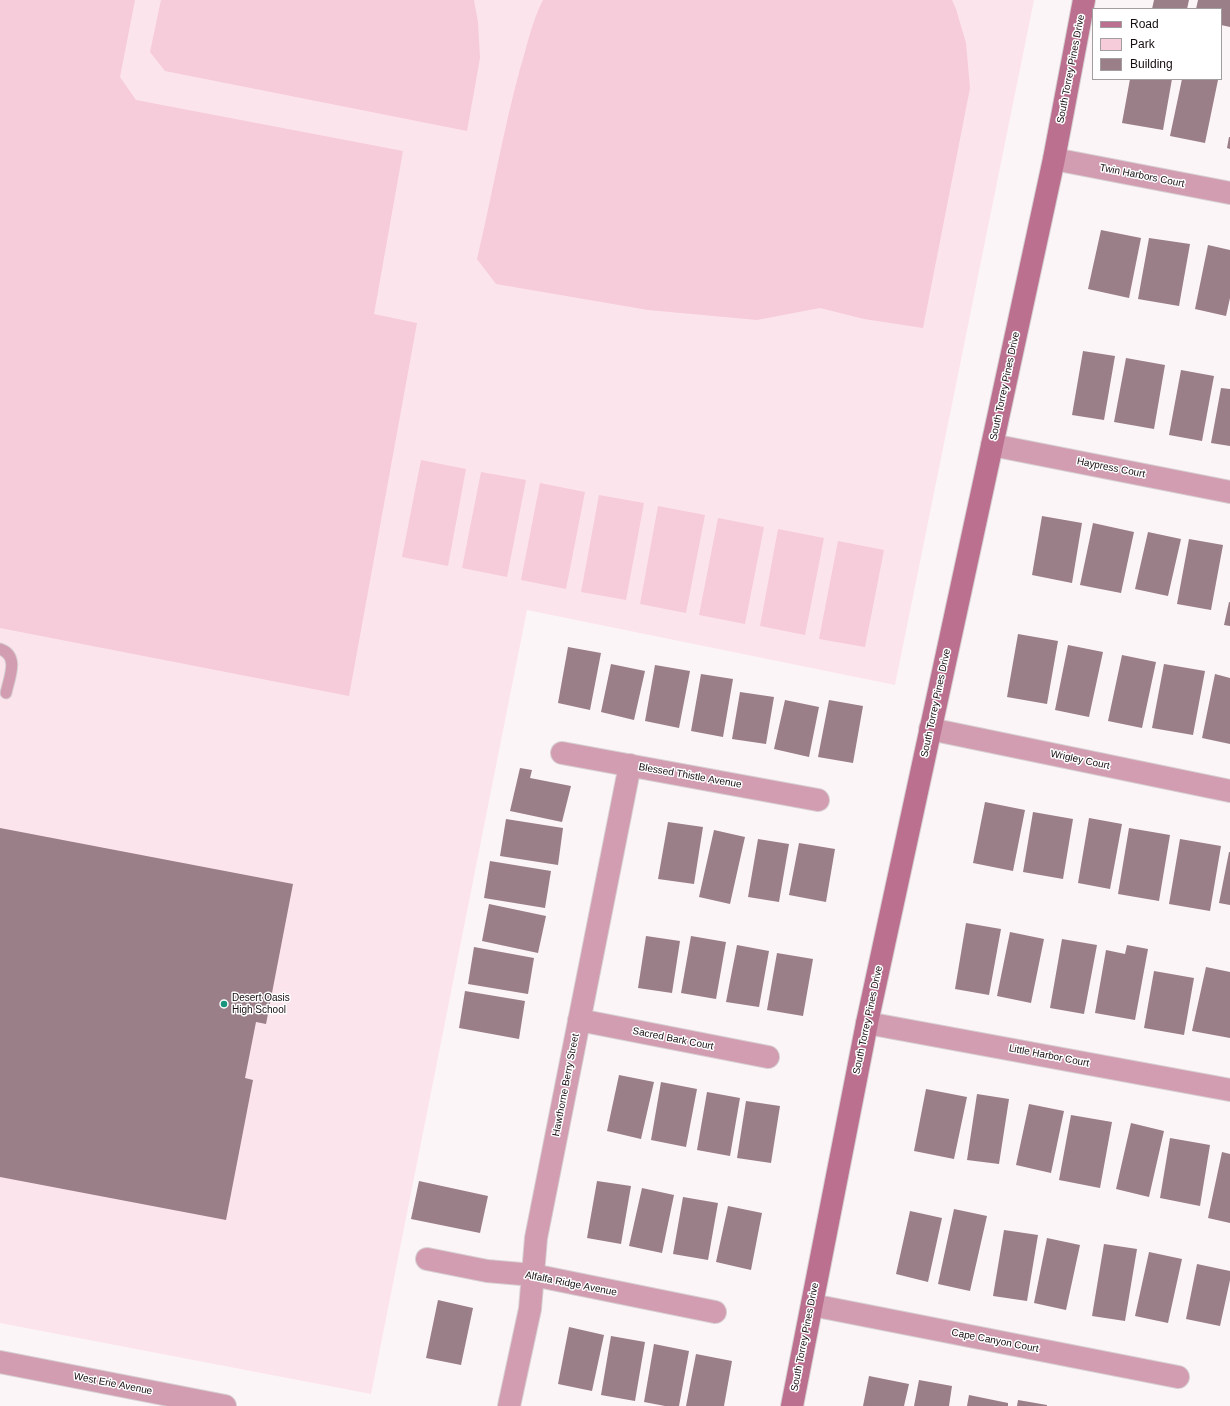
<!DOCTYPE html>
<html>
<head>
<meta charset="utf-8">
<style>
  body { margin:0 }
  #map { position:relative; width:1230px; height:1406px; overflow:hidden; background:#fcf5f7; font-family:Arial,sans-serif }
  canvas { display:block }
  .legend { position:absolute; left:1092px; top:8px; width:130px; height:72px; box-sizing:border-box; background:#fff; border:1px solid #a29e9f; margin:0; padding:5px 7px; list-style:none; font-size:12px; color:#160c10 }
  .legend li { display:flex; align-items:center; gap:8px; height:20px }
  .legend b { width:20px; border:1px solid #a29e9f }
</style>
</head>
<body>
<div id="map">
<canvas width="1230" height="1406"></canvas>
<ul class="legend">
<li><b style="height:5px;background:#bc708f"></b>Road</li>
<li><b style="height:11px;background:#f6cbda"></b>Park</li>
<li><b style="height:11px;background:#9a7e88"></b>Building</li>
</ul>
</div>
<script>
const context = document.querySelector('canvas').getContext('2d');
context.lineJoin = 'round';
function fill(path, color) { context.fillStyle = color; context.fill(path, 'evenodd'); }
function trace(path, color, width, dash) { context.strokeStyle = color; context.lineWidth = width; context.lineCap = dash ? 'butt' : 'round'; context.setLineDash(dash || []); context.stroke(path); }
function drawText(font, color, halo, rows, align = 'center') {
  context.font = font + ' Arial,sans-serif'; context.lineWidth = 3; context.setLineDash([]); context.textBaseline = 'middle'; context.strokeStyle = halo; context.fillStyle = color; for (const [text, x, y, turn = 0] of rows) {
    context.save(); context.translate(x, y); context.rotate((+turn || 0) * Math.PI / 180); context.textAlign = isNaN(turn) ? turn : align; if (halo) context.strokeText(text, 0, 0); context.fillText(text, 0, 0); context.restore();
  }
}
fill(new Path2D(`
  M0,0H1034L895,685L527,610L371,1394L0,1323Z`), '#fce4ed');
fill(new Path2D(`
  M0,0H135L120,77L136,100L403,151L374,314L417,323L349,696L0,628Z
  M161,0H474L478,22L480,58L467,131L165,71L150,52Z
  M543,0H952L956,9L966,43L970,88L923,328L864,319L820,308L757,320L648,310L496,284L477,259C492,196 503,131 520,69C527,46 532,21 543,0Z
  M421,460L466,469L448,566L402,557Z
  M481,472L526,480L507,577L462,568Z
  M540,483L585,492L566,589L521,580Z
  M599,495L644,503L626,600L581,592Z
  M658,506L705,515L686,613L640,604Z
  M718,518L764,527L745,624L699,615Z
  M778,529L824,538L805,635L760,626Z
  M838,541L884,550L865,647L819,639Z`), '#f6cbda');
fill(new Path2D(`
  M1154,0H1189L1187,9H1152Z
  M1198,0H1230V27L1221,25V9H1196Z
  M1130,79H1172L1163,130L1122,123Z
  M1182,79L1218,80L1205,143L1170,136Z
  M1229,137H1230V149L1227,148Z
  M1101,230L1141,238L1129,298L1088,289Z
  M1149,238L1190,244L1179,306L1138,299Z
  M1208,245L1230,250V298L1226,316L1195,309Z
  M1083,351L1115,356L1104,420L1072,415Z
  M1126,358L1165,365L1154,429L1114,422Z
  M1181,370L1214,376L1202,441L1169,435Z
  M1221,388L1230,389V446L1211,443Z
  M1042,516L1082,523L1072,583L1032,575Z
  M1093,523L1134,532L1121,593L1080,585Z
  M1148,532L1181,539L1168,596L1135,589Z
  M1189,539L1223,545L1211,610L1177,604Z
  M1229,602H1230V626L1224,625Z
  M1018,634L1058,641L1047,704L1007,697Z
  M1068,645L1103,652L1089,717L1055,710Z
  M568,647L601,653L590,710L558,703Z
  M1122,655L1156,662L1142,728L1108,721Z
  M611,664L645,671L634,720L601,712Z
  M1164,664L1205,671L1193,735L1152,728Z
  M655,665L690,671L679,728L645,721Z
  M701,674L733,679L723,737L691,731Z
  M1215,674L1230,678V744L1202,738Z
  M740,692L774,697L766,744L732,739Z
  M785,700L819,707L809,757L774,749Z
  M829,700L863,706L853,763L818,757Z
  M520,768L532,770L530,778L571,786L562,822L510,811Z
  M985,802L1025,810L1013,871L973,863Z
  M1033,812L1073,819L1063,879L1023,872Z
  M1089,818L1122,824L1110,889L1078,883Z
  M506,819L563,828L558,865L500,856Z
  M668,822L703,827L694,884L658,879Z
  M0,828L293,884L266,1024L256,1022L245,1078L253,1080L226,1220L0,1177Z
  M1129,828L1170,835L1159,901L1118,894Z
  M714,830L745,837L730,904L699,897Z
  M758,839L789,844L779,902L748,897Z
  M1180,839L1221,846L1210,911L1169,904Z
  M799,843L835,849L826,902L789,895Z
  M1229,852H1230V905L1219,903Z
  M490,861L551,871L545,908L484,898Z
  M489,904L546,916L538,953L482,941Z
  M966,923L1001,929L989,995L955,989Z
  M1010,932L1044,939L1031,1003L997,996Z
  M646,936L680,941L672,993L638,988Z
  M691,936L726,942L716,999L681,993Z
  M1062,939L1097,945L1084,1014L1050,1008Z
  M737,945L769,951L759,1007L726,1002Z
  M1127,945L1148,949L1135,1020L1095,1013L1106,950L1125,954Z
  M474,947L534,958L528,994L468,984Z
  M777,953L813,959L803,1016L767,1010Z
  M1206,967L1230,972V1038L1192,1031Z
  M1154,971L1194,978L1184,1035L1144,1028Z
  M465,991L525,1001L519,1039L459,1028Z
  M619,1075L654,1082L641,1139L607,1131Z
  M661,1082L697,1089L686,1147L651,1140Z
  M926,1089L967,1097L954,1159L914,1151Z
  M707,1092L740,1098L730,1156L697,1150Z
  M977,1094L1009,1099L999,1164L967,1160Z
  M746,1101L780,1106L771,1163L737,1158Z
  M1029,1104L1064,1111L1051,1173L1016,1165Z
  M1071,1115L1112,1122L1100,1188L1059,1180Z
  M1131,1123L1164,1131L1149,1197L1116,1189Z
  M1170,1138L1210,1145L1200,1206L1160,1198Z
  M1222,1152L1230,1154V1223L1208,1218Z
  M419,1181L488,1196L480,1233L411,1219Z
  M597,1181L631,1186L621,1244L587,1238Z
  M642,1188L674,1195L662,1253L629,1246Z
  M683,1197L718,1203L708,1260L673,1254Z
  M728,1206L762,1213L751,1270L716,1262Z
  M954,1209L987,1216L970,1291L938,1284Z
  M910,1211L942,1218L928,1282L896,1274Z
  M1004,1230L1038,1235L1027,1301L993,1296Z
  M1047,1238L1080,1245L1066,1310L1034,1303Z
  M1104,1244L1137,1249L1125,1321L1092,1316Z
  M1149,1252L1182,1259L1168,1323L1135,1316Z
  M1197,1264L1230,1271V1280L1220,1326L1186,1319Z
  M438,1300L473,1308L461,1365L426,1358Z
  M569,1327L604,1335L592,1391L558,1384Z
  M611,1336L645,1342L635,1401L601,1395Z
  M654,1344L689,1351L679,1406H665L644,1402Z
  M696,1354L732,1361L724,1406H686Z
  M869,1376L909,1384L904,1406H863Z
  M919,1380L952,1386L949,1406H914Z
  M969,1395L1008,1403V1406H967Z
  M1018,1400L1047,1405V1406H1017Z`), '#9a7e88');
const lane = new Path2D(`
  M0,649C20,656 9,678 6,693`);
const street = new Path2D(`
  M1054,159L1230,193
  M992,445L1230,492
  M930,729L1230,791
  M562,753L818,800
  M579,1020L768,1057
  M867,1023L1230,1090
  M427,1259L487,1271L533,1275L715,1312
  M812,1305L1178,1377
  M0,1362L225,1406
  M509,1406L530,1309L536,1238L630,765`);
const secondary = new Path2D(`
  M792,1406L867,1023L1054,159L1084,0`);
trace(lane, '#d7d0d2', 13);
trace(street, '#d7d0d2', 24);
trace(secondary, '#d7d0d2', 24);
trace(lane, '#d29db1', 11);
trace(street, '#d29db1', 22);
trace(secondary, '#bc708f', 22);
for (const [x, y, r, color] of [
  [224,1004,4,"#18957c"]
]) { const dot = new Path2D(); dot.arc(x, y, r, 0, 2 * Math.PI); context.fillStyle = color; context.fill(dot); trace(dot, '#fff', 1.5); }
drawText('10px', '#160c10', '#fff', [
  ["South Torrey Pines Drive",1071,69,-79],
  ["Twin Harbors Court",1142,176,11],
  ["South Torrey Pines Drive",1005,386,-78],
  ["Haypress Court",1111,468,11],
  ["South Torrey Pines Drive",936,703,-78],
  ["Wrigley Court",1080,760,12],
  ["Blessed Thistle Avenue",690,776,10],
  ["South Torrey Pines Drive",868,1020,-78],
  ["Sacred Bark Court",673,1039,11],
  ["Little Harbor Court",1049,1056,11],
  ["Hawthorne Berry Street",566,1085,-79],
  ["Alfalfa Ridge Avenue",571,1284,11],
  ["South Torrey Pines Drive",805,1337,-79],
  ["Cape Canyon Court",995,1341,11],
  ["West Erie Avenue",113,1384,11]
]);
drawText('10px', '#160c10', '#fff', [
  ["Desert Oasis",232,998],
  ["High School",232,1010]
], 'left');
</script>
</body>
</html>
